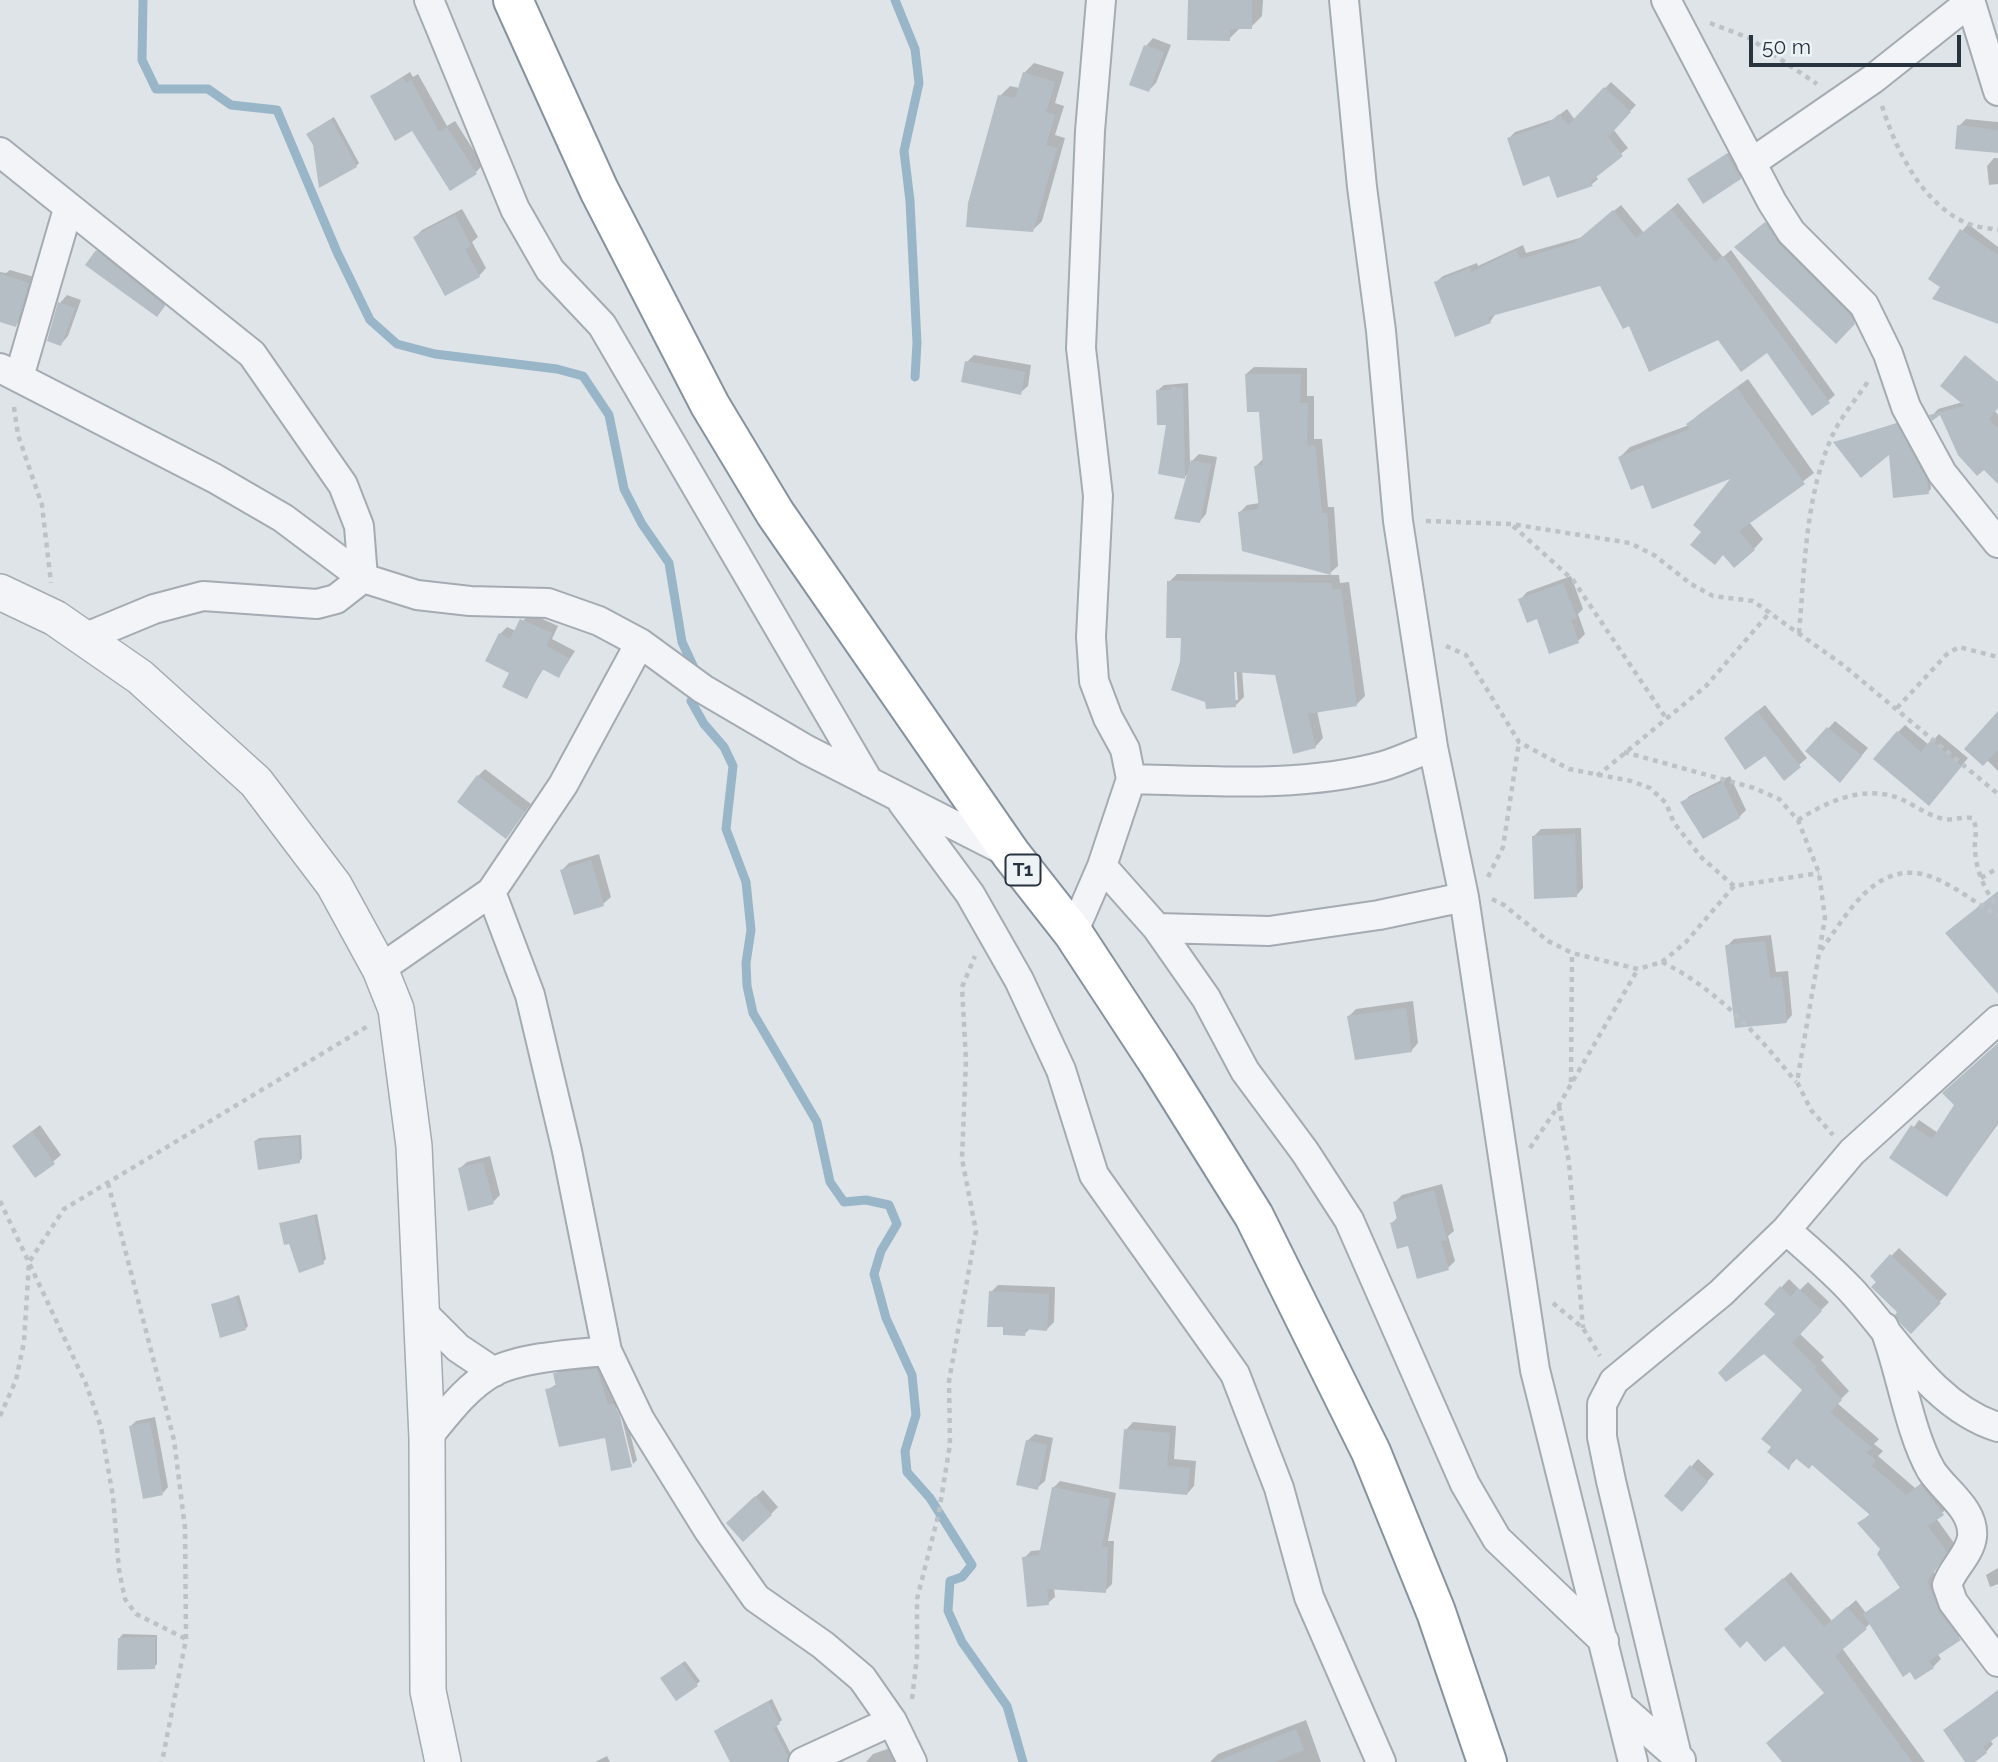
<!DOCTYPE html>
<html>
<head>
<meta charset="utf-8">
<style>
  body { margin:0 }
  #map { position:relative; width:1998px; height:1762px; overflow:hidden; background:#dfe4e8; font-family:Raleway,sans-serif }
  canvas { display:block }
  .scale { position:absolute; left:1749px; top:35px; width:212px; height:32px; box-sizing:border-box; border:4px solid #283340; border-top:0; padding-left:9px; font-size:21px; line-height:24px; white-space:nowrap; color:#283340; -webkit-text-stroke:5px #eef3f6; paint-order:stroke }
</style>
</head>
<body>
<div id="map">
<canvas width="1998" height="1762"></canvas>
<div class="scale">50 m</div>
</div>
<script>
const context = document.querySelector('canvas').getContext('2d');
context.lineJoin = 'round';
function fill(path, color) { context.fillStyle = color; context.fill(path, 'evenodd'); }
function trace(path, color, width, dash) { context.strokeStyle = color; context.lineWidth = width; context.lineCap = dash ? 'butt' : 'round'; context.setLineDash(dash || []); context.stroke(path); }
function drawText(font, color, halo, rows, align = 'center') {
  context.font = font + ' Raleway,sans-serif'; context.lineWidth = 7; context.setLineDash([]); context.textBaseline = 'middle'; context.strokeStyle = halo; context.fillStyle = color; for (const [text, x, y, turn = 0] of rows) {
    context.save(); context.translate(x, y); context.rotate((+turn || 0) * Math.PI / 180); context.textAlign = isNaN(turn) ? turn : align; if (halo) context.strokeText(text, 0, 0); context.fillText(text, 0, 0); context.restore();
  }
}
fill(new Path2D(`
  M1189,0H1263L1262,16L1251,27H1241L1229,39Z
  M1153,38L1171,45L1156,83L1149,90L1146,46Z
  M1034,63L1064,72L1055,103L1064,106L1055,135L1065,138L1042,221L1032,231L1000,96L1010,86L1019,88L1024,73Z
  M410,72L413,77L418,74L447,126L455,121L483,165L475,173L372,96Z
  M1611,82L1636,105L1613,129L1628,148L1595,175L1598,179L1592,184L1558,196L1550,174L1509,138L1515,132L1554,119L1567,109L1575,120Z
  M334,117L359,163L356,166L312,131Z
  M1966,119L1998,122V151L1959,126Z
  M1734,149L1747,171L1740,178L1689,179Z
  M1994,158H1998V184L1989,185L1987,166Z
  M1678,203L1723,257L1731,250L1835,395L1828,401L1768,351L1719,338L1629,324L1601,284L1496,313L1490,322L1436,282L1443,276L1477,263L1478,266L1523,245L1526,253L1583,237L1621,205L1644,233Z
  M462,209L478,237L472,242L486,268L479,276L415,237L422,230Z
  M1773,217L1861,315L1836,341L1743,241Z
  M1968,224L1998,247V322L1942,286L1962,231Z
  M103,246L170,299L162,309L97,251Z
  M10,270L34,277L22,319L16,325L0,321V272L6,273Z
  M67,295L81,300L68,336L61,344L49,340L60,303Z
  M974,355L1031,365L1028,386L1020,393L967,362Z
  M1254,367L1307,368V396H1314V439H1322L1328,507H1334L1338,566L1330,573L1240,512L1247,505L1260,503L1256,466L1264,458L1260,410L1246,374Z
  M1748,379L1814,473L1749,522L1763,539L1754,549L1703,531L1735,475L1644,483L1620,457L1630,447L1689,425L1698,415Z
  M1188,383L1190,463L1199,454L1217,457L1206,514L1200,521L1189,472L1185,477L1157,391L1164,385Z
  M1998,392V407L1995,411L1998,415V482L1984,467L1959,454L1940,412L1933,418L1932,416L1938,409Z
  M1900,422L1930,477L1931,489L1928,492L1891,452L1836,442Z
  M1177,574L1339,575L1340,583L1349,582L1365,696L1357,704L1317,711L1323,738L1315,747L1276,673L1242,670L1244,697L1236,705L1207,701L1182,663V636L1169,582ZM1232,663H1236L1238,700H1234Z
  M1571,576L1583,609L1578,614L1585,634L1578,641L1538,617L1520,600L1527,592Z
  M529,613L558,626L552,639L575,651L559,676L544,668L526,697L511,672L500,634L507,627L516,631Z
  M1765,705L1807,758L1784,778L1765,754L1733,731Z
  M1998,713V771L1987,760Z
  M1835,721L1868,748L1847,773L1808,751Z
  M1905,725L1929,745L1939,734L1968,758L1936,797L1898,732Z
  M485,769L531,804L506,837L478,776Z
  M1730,776L1746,810L1739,817L1683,803L1689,796Z
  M1581,828L1583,888L1576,896L1534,836L1541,829Z
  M599,854L611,897L603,904L562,870L569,863Z
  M1771,935L1776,972L1788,971L1792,1015L1786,1022L1727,946L1734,939Z
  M1413,1001L1418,1043L1411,1051L1349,1016L1356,1009Z
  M1998,1044V1124L1947,1195L1891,1158L1919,1120L1938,1133Z
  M40,1125L61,1155L36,1176L22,1139Z
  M301,1135L302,1158L299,1162L255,1141L259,1138Z
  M490,1156L500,1195L493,1202L459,1169L467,1162Z
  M1442,1184L1454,1231L1448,1236L1455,1261L1448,1268L1409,1244L1392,1223L1398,1217L1395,1202L1402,1195Z
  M317,1214L326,1259L323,1262L281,1223Z
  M1899,1248L1947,1294L1911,1332L1872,1276Z
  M1789,1279L1800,1290L1808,1282L1829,1302L1799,1333L1824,1357L1821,1360L1849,1391L1837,1403L1879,1439L1874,1444L1883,1451L1878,1456L1915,1488L1930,1477L1951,1505L1936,1518L1954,1543L1934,1572L1947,1603L1968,1631L1937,1653L1941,1659L1933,1667L1871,1623L1842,1648L1925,1762H1784L1826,1692L1784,1644L1734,1622L1791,1572L1832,1621L1856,1600L1866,1613L1901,1587L1883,1549L1860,1523L1871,1513L1812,1463L1797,1458L1789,1467L1805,1390L1778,1313L1766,1304Z
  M998,1285L1055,1287L1054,1322L1047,1329L1031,1328L1024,1334L1005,1325L991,1292Z
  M239,1295L248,1326L245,1329L212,1305Z
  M602,1364L613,1401L619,1399L624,1410L637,1460L633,1464L619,1407L616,1408L630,1464H633L612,1469L606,1436L561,1445L547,1390L557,1384L555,1374L560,1369Z
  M155,1417L168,1487L163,1493L131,1426L136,1421Z
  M1133,1422L1176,1426L1174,1459L1196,1461L1194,1486L1187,1494L1126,1430Z
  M1035,1434L1053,1438L1045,1481L1037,1488L1027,1441Z
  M1698,1459L1714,1474L1689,1502L1691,1467Z
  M1060,1481L1116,1493L1108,1541H1114L1112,1584L1105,1591L1054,1588L1055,1597L1048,1603L1024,1558L1031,1551L1042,1550L1053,1488Z
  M763,1490L778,1507L771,1514L735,1516Z
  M1998,1568V1584L1990,1587L1986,1575Z
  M123,1634L157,1635V1664L154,1667L119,1668L120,1637Z
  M685,1661L700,1681L697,1684L665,1676Z
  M1998,1690V1734L1990,1740L1993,1744L1986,1752L1967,1762L1945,1730Z
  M772,1699L782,1720L776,1725L790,1752V1762H769L719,1728Z
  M1306,1720L1321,1762H1210L1218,1754Z
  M896,1746L904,1762H866L873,1754Z
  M607,1756L610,1762H595Z`), '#0003');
trace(new Path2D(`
  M143,0L142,60L156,89H208L231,105L277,110L337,252L370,320L397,344L435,354L557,369L583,376L609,415L624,489L642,524L669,563L682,642L696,672
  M895,0L915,49L919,83L904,151L910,201L917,343L915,377
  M701,691L691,701L704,724L724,747L733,766L726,829L746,882L751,930L746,963L747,986L753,1013L817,1122L830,1182L844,1202L866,1200L889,1205L897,1224L881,1251L874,1274L886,1318L912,1375L916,1415L905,1451L907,1472L930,1498L972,1565L962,1577L950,1581L948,1611L962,1642L1007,1706L1023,1762`), '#99b6c9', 9);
fill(new Path2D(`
  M1188,0H1252V29H1230V41L1187,40Z
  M1144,45L1164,52L1149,92L1129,85Z
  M1023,72L1055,82L1046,112L1055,115L1046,145L1057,148L1033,232L966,227L968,203L998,95L1015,98Z
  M403,78L406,83L411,80L439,132L447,127L477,174L450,191L412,131L395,141L370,96Z
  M1604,87L1631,112L1608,137L1623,156L1590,182L1593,186L1557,198L1549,176L1523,186L1507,138L1546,125L1559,114L1568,125Z
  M331,119L357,167L319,188L313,145L306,134Z
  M1957,125L1998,130V153L1955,149Z
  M1726,154L1741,179L1703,204L1687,179Z
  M1671,209L1715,262L1723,256L1830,403L1812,416L1767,353L1741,372L1718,340L1649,372L1629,326L1623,329L1600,286L1488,317L1491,323L1455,337L1434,282L1470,268L1471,272L1516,250L1520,259L1574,243L1613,210L1636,238Z
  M455,215L471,246L465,249L480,277L445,296L413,237Z
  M1765,222L1779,244L1850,315L1855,324L1836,344L1734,247Z
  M1960,229L1998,255V324L1932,299L1940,287L1928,279Z
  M96,250L165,306L157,317L85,265Z
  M0,274L29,283L16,327L0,322Z
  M58,302L75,308L61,346L47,341Z
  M1965,355L1998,382V408L1989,419L1998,429V484L1984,470L1977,476L1958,455L1940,415L1932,421L1929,415L1965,406L1940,386Z
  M965,361L1025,372L1021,395L961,382Z
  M1245,374H1301L1300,403H1308L1307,446L1315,445L1322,513H1327L1331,575L1242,551L1238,512L1259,509L1254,466L1263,465L1259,412H1247Z
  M1172,387L1183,388L1185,479L1158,474L1166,425H1157L1156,390H1171Z
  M1737,388L1805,484L1739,531L1755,550L1734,568L1723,555L1715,565L1690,545L1701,532L1693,525L1730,479L1652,509L1643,485L1631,490L1618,457L1690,429L1686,424Z
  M1897,424L1927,480L1929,494L1893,498L1889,455L1861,478L1833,442Z
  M1191,460L1211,464L1200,523L1174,519Z
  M1167,581L1332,583V590L1341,589L1357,706L1308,714L1316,748L1293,754L1275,675L1234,672L1236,707L1206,709L1205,702L1171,690L1180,662L1181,638H1166Z
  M1563,583L1577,618L1571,620L1579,643L1549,654L1537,619L1527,623L1518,599Z
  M520,619L552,633L546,646L569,658L559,678L542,669L527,699L502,687L509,673L485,661L499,633L510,639Z
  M1757,711L1801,767L1784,781L1765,756L1745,770L1724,738Z
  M1998,711V750L1983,766L1964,749Z
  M1827,727L1862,756L1840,783L1805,751Z
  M1897,731L1921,752L1931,740L1962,766L1929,806L1873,759Z
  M477,775L525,812L506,839L457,802Z
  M1723,782L1740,818L1703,839L1680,802Z
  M1575,834L1577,897L1534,899L1532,836Z
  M591,860L604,906L574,915L560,870Z
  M1998,891V994L1945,933Z
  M1765,941L1770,978L1782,977L1787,1023L1735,1028L1725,945Z
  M1406,1008L1412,1052L1355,1060L1347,1016Z
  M1998,1043V1121L1947,1197L1889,1158L1911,1125L1932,1139L1954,1105L1942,1093Z
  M32,1131L55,1164L35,1178L12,1146Z
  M298,1137L300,1163L258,1170L254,1141Z
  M483,1162L494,1204L468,1211L458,1168Z
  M1434,1190L1447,1240L1441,1241L1449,1270L1417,1279L1408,1246L1397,1249L1390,1223L1397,1220L1393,1202Z
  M314,1216L324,1264L299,1273L289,1244L284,1245L279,1223Z
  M1890,1254L1941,1303L1911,1334L1900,1323L1895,1315L1897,1312L1871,1287L1876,1282L1870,1276Z
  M1780,1286L1791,1297L1798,1288L1822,1311L1792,1343L1817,1367L1814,1369L1842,1400L1830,1412L1872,1448L1867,1453L1876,1460L1872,1466L1906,1495L1921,1484L1944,1515L1928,1526L1947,1552L1927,1581L1939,1612L1961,1640L1929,1661L1934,1668L1915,1680L1910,1672L1903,1677L1863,1614L1900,1588L1877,1554L1880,1549L1857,1523L1870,1515L1812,1465L1809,1469L1794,1457L1789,1470L1767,1452L1771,1447L1761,1439L1802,1390L1764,1354L1726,1382L1718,1373L1775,1314L1764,1304Z
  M989,1291L1049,1294L1047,1331L1026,1329L1025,1336L1003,1335V1327H987Z
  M236,1297L246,1330L220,1338L211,1304Z
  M597,1369L608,1405L614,1404L620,1416L632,1467L611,1471L605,1438L559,1447L545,1389L556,1387L553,1373Z
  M150,1422L163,1495L143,1499L129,1426Z
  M1124,1429L1170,1433L1167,1466L1190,1468L1187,1495L1119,1489Z
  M1026,1440L1047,1445L1038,1490L1016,1485Z
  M1690,1465L1708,1482L1682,1512L1664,1496Z
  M1052,1487L1110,1499L1102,1547H1108L1106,1593L1047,1589L1049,1605L1027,1607L1022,1557L1039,1555Z
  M755,1496L772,1515L743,1542L726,1523Z
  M1783,1578L1824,1627L1847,1607L1867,1629L1835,1656L1912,1762H1782L1766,1743L1824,1693L1784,1646L1765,1662L1747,1641L1740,1648L1724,1629Z
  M155,1637V1669L117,1670L118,1638Z
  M682,1663L698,1686L676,1701L660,1678Z
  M1998,1691V1736L1983,1747L1987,1753L1975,1762H1965L1943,1730Z
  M768,1701L780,1724L773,1728L788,1756L787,1762H730L714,1731Z
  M1296,1729L1304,1750L1275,1762H1215Z`), '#b6bec5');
const minor = new Path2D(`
  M429,0L515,209L550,270L602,325L869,782
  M1344,0L1362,187L1381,331L1398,521L1433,747L1464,897L1535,1370L1633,1762
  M1666,0L1772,202L1791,232L1864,305L1888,354L1906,407L1942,473L1998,543
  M1970,0L1998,91
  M0,152L252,354L343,485L359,526L363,578L336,599L317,604L203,596L154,609L84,638
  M1751,163L1873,79L1970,2
  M0,368L214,478L283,518L363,578L417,595L470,601L548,603L599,621L640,643L703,689L807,750L1009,853
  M19,377L68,209
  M1131,779C1213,781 1302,788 1383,766C1400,761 1416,753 1433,747
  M902,802L970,894L1019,980L1061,1070L1094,1175L1235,1374L1279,1488L1309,1597L1381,1762
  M1102,866L1157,928L1206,998L1245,1071L1305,1152L1349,1220L1465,1484L1497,1539L1604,1641
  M491,892L530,995L567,1151L607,1351L640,1420L709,1531L756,1598L823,1645L862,1678L892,1721L912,1762
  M1157,928L1269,931L1379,915L1464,897
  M1073,933L1102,866L1131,779L1125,749L1108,718L1094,681L1091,637L1098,496L1081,348L1090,131L1101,0
  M380,969L491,892L563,785L640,643
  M1786,1230C1808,1249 1830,1268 1850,1289C1894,1336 1933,1407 1998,1427
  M422,1312L458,1348L494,1372
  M1884,1327C1901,1371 1909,1431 1931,1470C1944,1491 1975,1509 1972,1537C1970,1554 1952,1569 1947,1585L1953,1602L1998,1662
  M427,1438C446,1415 466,1387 493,1372C521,1357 575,1354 607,1351
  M1621,1707L1681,1760
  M1677,1756L1611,1481L1602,1437V1404L1614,1381L1721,1293L1786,1230L1852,1152L1998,1020
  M803,1762L892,1721`);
const tertiary = new Path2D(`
  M0,592L55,618L140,677L256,782L334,885L380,969L396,1009L414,1146L427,1438L428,1691L443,1762`);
const trunk = new Path2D(`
  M513,0L599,190L710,405L775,513L1011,854L1073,933L1159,1064L1254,1216L1371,1452L1436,1612L1487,1762`);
trace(minor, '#a4abb2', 32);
trace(tertiary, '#a4abb2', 38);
trace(trunk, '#86939f', 42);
trace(new Path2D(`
  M1710,23L1749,38L1817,84
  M1882,106C1896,150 1921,202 1966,223C1975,227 1988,228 1998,230
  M14,407L18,435L42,505L51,583
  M1426,521L1511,524L1630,543L1654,555L1691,584L1713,596L1753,601L1843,665L1998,794
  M1513,526L1573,580L1666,718
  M1799,633C1805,566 1805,496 1833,434C1842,415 1858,397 1869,380
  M1446,646L1466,655L1519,742L1569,769L1631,781L1650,788L1666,803L1674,823L1702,858L1734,886
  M1897,708L1947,654L1959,647L1998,657
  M1624,752L1754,788L1779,799L1798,820L1819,873L1825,918L1797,1082L1811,1110L1833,1135
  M1597,776L1706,686L1771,611
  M1798,820C1828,801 1865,784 1901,799C1914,805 1926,814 1940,818C1951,822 1961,816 1972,818C1979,828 1974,839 1975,850C1976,870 1985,892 1998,907
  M1488,877L1503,847L1519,742
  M1981,878L1998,868
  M1492,899L1504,905L1548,941L1572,953L1638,969L1662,962L1686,942L1734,886L1819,873
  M1821,950C1846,917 1872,864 1922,874C1948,880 1975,903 1998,916
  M1662,962C1717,989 1758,1035 1796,1082
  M1571,1082L1572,953
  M1559,1106L1569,1163L1583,1328
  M1530,1148L1559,1105L1638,969
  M108,1183L174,1440L185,1528L186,1639L162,1762
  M0,1201L86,1384L101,1427L113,1497L119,1570L125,1599L136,1614L186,1639
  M1553,1303L1583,1328L1600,1356
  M0,1416L16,1380L24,1342L29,1262L64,1209L368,1026
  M912,1699L917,1657V1599L939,1512L950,1444L949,1381L976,1231L962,1159L966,1060L962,987L975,956`), '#bdc2c7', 4.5, [5, 5]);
trace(minor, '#f2f4f7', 28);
trace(tertiary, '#f2f4f7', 35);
trace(trunk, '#fff', 38);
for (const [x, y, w] of [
  [1023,870,35]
]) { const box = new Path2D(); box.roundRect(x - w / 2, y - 15.5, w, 31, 5); context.fillStyle = '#eef3f6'; context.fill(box); trace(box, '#283340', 2); }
drawText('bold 19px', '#283340', null, [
  ["T1",1023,870]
]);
</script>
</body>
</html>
